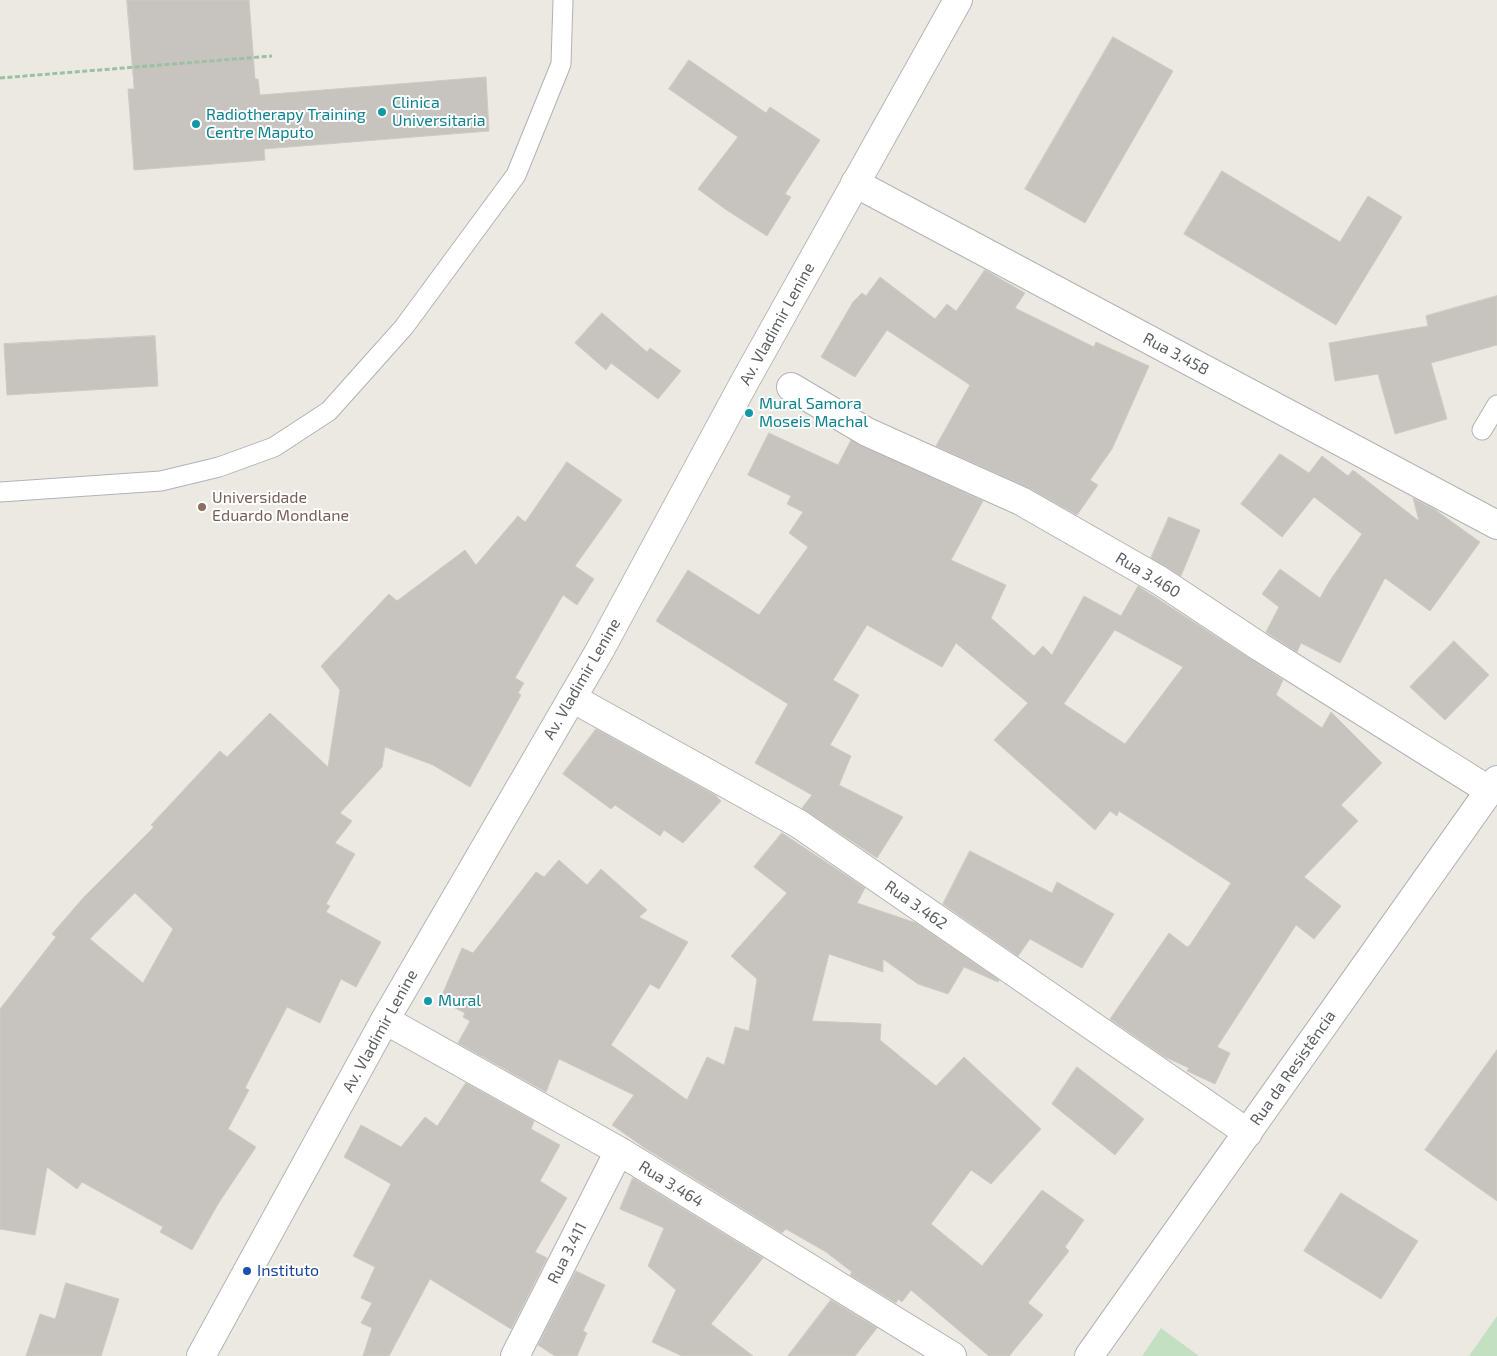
<!DOCTYPE html>
<html>
<head>
<meta charset="utf-8">
<style>
  body { margin:0 }
  canvas { display:block; background:#ece9e3 }
</style>
</head>
<body>
<canvas width="1497" height="1356"></canvas>
<script>
const context = document.querySelector('canvas').getContext('2d');
context.lineJoin = 'round';
function fill(path, color) { context.fillStyle = color; context.fill(path, 'evenodd'); }
function trace(path, color, width, dash) { context.strokeStyle = color; context.lineWidth = width; context.lineCap = dash ? 'butt' : 'round'; context.setLineDash(dash || []); context.stroke(path); }
function drawText(font, color, halo, rows, align = 'center') {
  context.font = font + ' "Exo 2",sans-serif'; context.lineWidth = 4; context.setLineDash([]); context.textBaseline = 'middle'; context.strokeStyle = halo; context.fillStyle = color; for (const [text, x, y, turn = 0] of rows) {
    context.save(); context.translate(x, y); context.rotate((+turn || 0) * Math.PI / 180); context.textAlign = isNaN(turn) ? turn : align; if (halo) context.strokeText(text, 0, 0); context.fillText(text, 0, 0); context.restore();
  }
}
fill(new Path2D(`
  M1497,1316V1356H1469Z
  M1161,1328L1199,1356H1142Z`), '#c4e0c2');
const building = new Path2D(`
  M127,0H249L255,79H258L260,95L486,77L489,131L264,149L265,160L134,170L128,89H134Z
  M1113,37L1173,71L1085,223L1025,189Z
  M689,60L766,113L770,107L820,140L785,194L791,197L767,236L725,209L698,189L738,137L669,89Z
  M1222,171L1340,242L1368,196L1402,217L1336,325L1184,234Z
  M985,270L1025,293L1015,308L1094,347L1096,342L1149,366L1112,449L1090,480L1098,485L1077,515L1027,487L936,446L970,385L887,330L855,377L821,357L853,302L862,293L866,296L880,277L935,319L947,304L956,311Z
  M1497,296V345L1431,363L1447,419L1395,434L1378,374L1335,381L1329,343L1428,326L1426,316Z
  M602,313L647,352L650,348L681,371L658,399L611,363L606,370L575,343Z
  M155,336L158,386L7,395L4,344Z
  M769,433L838,465L851,440L983,501L951,560L1006,585L991,618L1034,656L1043,646L1052,655L1084,596L1121,616L1138,586L1283,680L1276,695L1322,728L1331,712L1382,763L1341,805L1358,821L1304,877L1341,906L1314,939L1296,925L1217,1047L1230,1053L1215,1084L1187,1071L1189,1068L1165,1057L1110,1019L1169,933L1187,947L1190,945L1231,883L1119,811L1117,816L1110,811L1095,830L994,740L1028,703L956,643L942,667L867,625L833,680L859,695L830,745L851,756L839,785L903,817L877,858L802,808L812,795L755,763L788,704L656,621L688,570L759,615L808,547L789,533L803,512L787,504L791,496L748,475ZM1115,630L1183,667L1125,744L1064,704Z
  M1280,454L1309,473L1322,456L1348,476L1353,470L1419,521L1413,498L1434,509L1480,542L1430,611L1385,578L1340,663L1301,643L1297,652L1266,632L1279,607L1262,594L1280,569L1320,598L1329,582L1362,534L1314,497L1282,537L1241,504Z
  M567,462L622,500L575,566L594,579L577,605L563,595L515,678L524,683L518,693L521,695L470,787L433,765L385,747L382,767L340,813L352,821L335,843L355,854L326,904L330,906L326,912L381,942L356,987L341,979L320,1023L287,1007L245,1088L249,1090L228,1129L256,1147L218,1204L192,1250L160,1232L163,1227L82,1182L77,1189L47,1167L35,1235L0,1229V1009L56,937L52,934L83,898L154,827L151,825L220,751L227,757L270,713L328,767L340,690L321,666L389,594L397,601L465,550L476,565L518,516L525,522ZM135,893L173,929L143,983L90,939Z
  M1169,517L1200,530L1181,576L1151,558Z
  M1454,641L1489,675L1445,720L1410,687Z
  M596,729L715,795L721,801L683,843L664,830L660,836L615,805L611,809L563,774Z
  M782,833L865,888L857,903L916,923L999,980L998,982L964,967L948,994L918,984L883,959V972L829,954L812,1021L881,1024L880,1040L936,1086L964,1057L1041,1129L991,1184L971,1170L931,1224L982,1266L1042,1190L1084,1220L1065,1247L1069,1251L1028,1303L1043,1315L1009,1356H989L911,1290L902,1302L898,1299L896,1303L850,1275L852,1272L826,1252L786,1229L782,1233L645,1148L612,1125L634,1095L559,1059L546,1092L458,1043L470,1021L463,1017L465,1013L440,1000L462,948L473,953L536,872L544,877L559,860L587,885L601,869L647,910L639,917L688,942L659,989L650,984L611,1045L687,1100L707,1057L724,1065L735,1027L749,1031L757,979L731,956L787,893L754,867Z
  M970,851L1052,893L1057,882L1114,914L1082,968L1030,939L1018,956L943,904Z
  M1497,1050V1201L1425,1150Z
  M1077,1067L1144,1119L1115,1155L1052,1104Z
  M466,1083L534,1121L531,1129L560,1145L540,1181L567,1198L535,1252L547,1258L511,1329L430,1279L389,1356H363L372,1328L361,1323L372,1303L361,1298L375,1267L353,1256L391,1184L344,1157L361,1125L401,1147L425,1117L437,1126Z
  M633,1178L763,1258L711,1324L753,1356H682L652,1342L676,1290L648,1266L664,1228L620,1209Z
  M1341,1193L1418,1241L1381,1299L1304,1251Z
  M576,1271L605,1285L583,1331L587,1333L577,1356H555L538,1345Z
  M66,1283L119,1299L101,1356H26L40,1314L55,1319Z
  M831,1300L877,1328L855,1356H788Z`);
fill(building, '#c7c4bf');
trace(building, '#cfcac2', 1);
const lane = new Path2D(`
  M1482,430L1497,405
  M0,492L161,481L219,467L274,447L329,411L404,327L516,175L561,64L563,0`);
const street = new Path2D(`
  M855,183L1497,525
  M791,387L867,432L1021,501L1159,580L1260,647L1490,791
  M572,698L799,824L1248,1133
  M385,1020L619,1151L952,1356
  M515,1356L619,1151
  M1089,1356L1497,780`);
const secondary = new Path2D(`
  M201,1356L385,1020L600,650L744,383L958,0`);
trace(lane, '#b0b3b6', 21);
trace(street, '#b0b3b6', 30);
trace(secondary, '#b2b5b8', 30);
trace(new Path2D(`
  M0,78L272,56`), '#9cc0a4', 3, [5, 2.5]);
trace(lane, '#fff', 19);
trace(street, '#fff', 28);
trace(secondary, '#fff', 28);
for (const [x, y, r, color] of [
  [382,112,5,"#0f9aa8"],
  [196,124,5,"#0f9aa8"],
  [749,413,5,"#0f9aa8"],
  [202,507,5,"#8d6e63"],
  [428,1001,5,"#0f9aa8"],
  [247,1271,5,"#1a4fb4"]
]) { const dot = new Path2D(); dot.arc(x, y, r, 0, 2 * Math.PI); context.fillStyle = color; context.fill(dot); trace(dot, '#fff', 2); }
drawText('16px', '#0d838f', '#fff', [
  ["Clinica",392,103],
  ["Universitaria",392,121],
  ["Radiotherapy Training",206,115],
  ["Centre Maputo",206,133],
  ["Mural Samora",759,404],
  ["Moseis Machal",759,422],
  ["Mural",438,1001]
], 'left');
drawText('16px', '#5b5e61', '#fff', [
  ["Av. Vladimir Lenine",777,324,-61],
  ["Rua 3.458",1176,354,28],
  ["Rua 3.460",1148,575,31],
  ["Av. Vladimir Lenine",582,679,-60],
  ["Rua 3.462",916,905,35],
  ["Av. Vladimir Lenine",380,1031,-61],
  ["Rua da Resistência",1293,1068,-55],
  ["Rua 3.464",671,1184,32],
  ["Rua 3.411",567,1253,-63]
]);
drawText('16px', '#785e54', '#fff', [
  ["Universidade",212,498],
  ["Eduardo Mondlane",212,516]
], 'left');
drawText('16px', '#164399', '#fff', [
  ["Instituto",257,1271]
], 'left');
</script>
</body>
</html>
